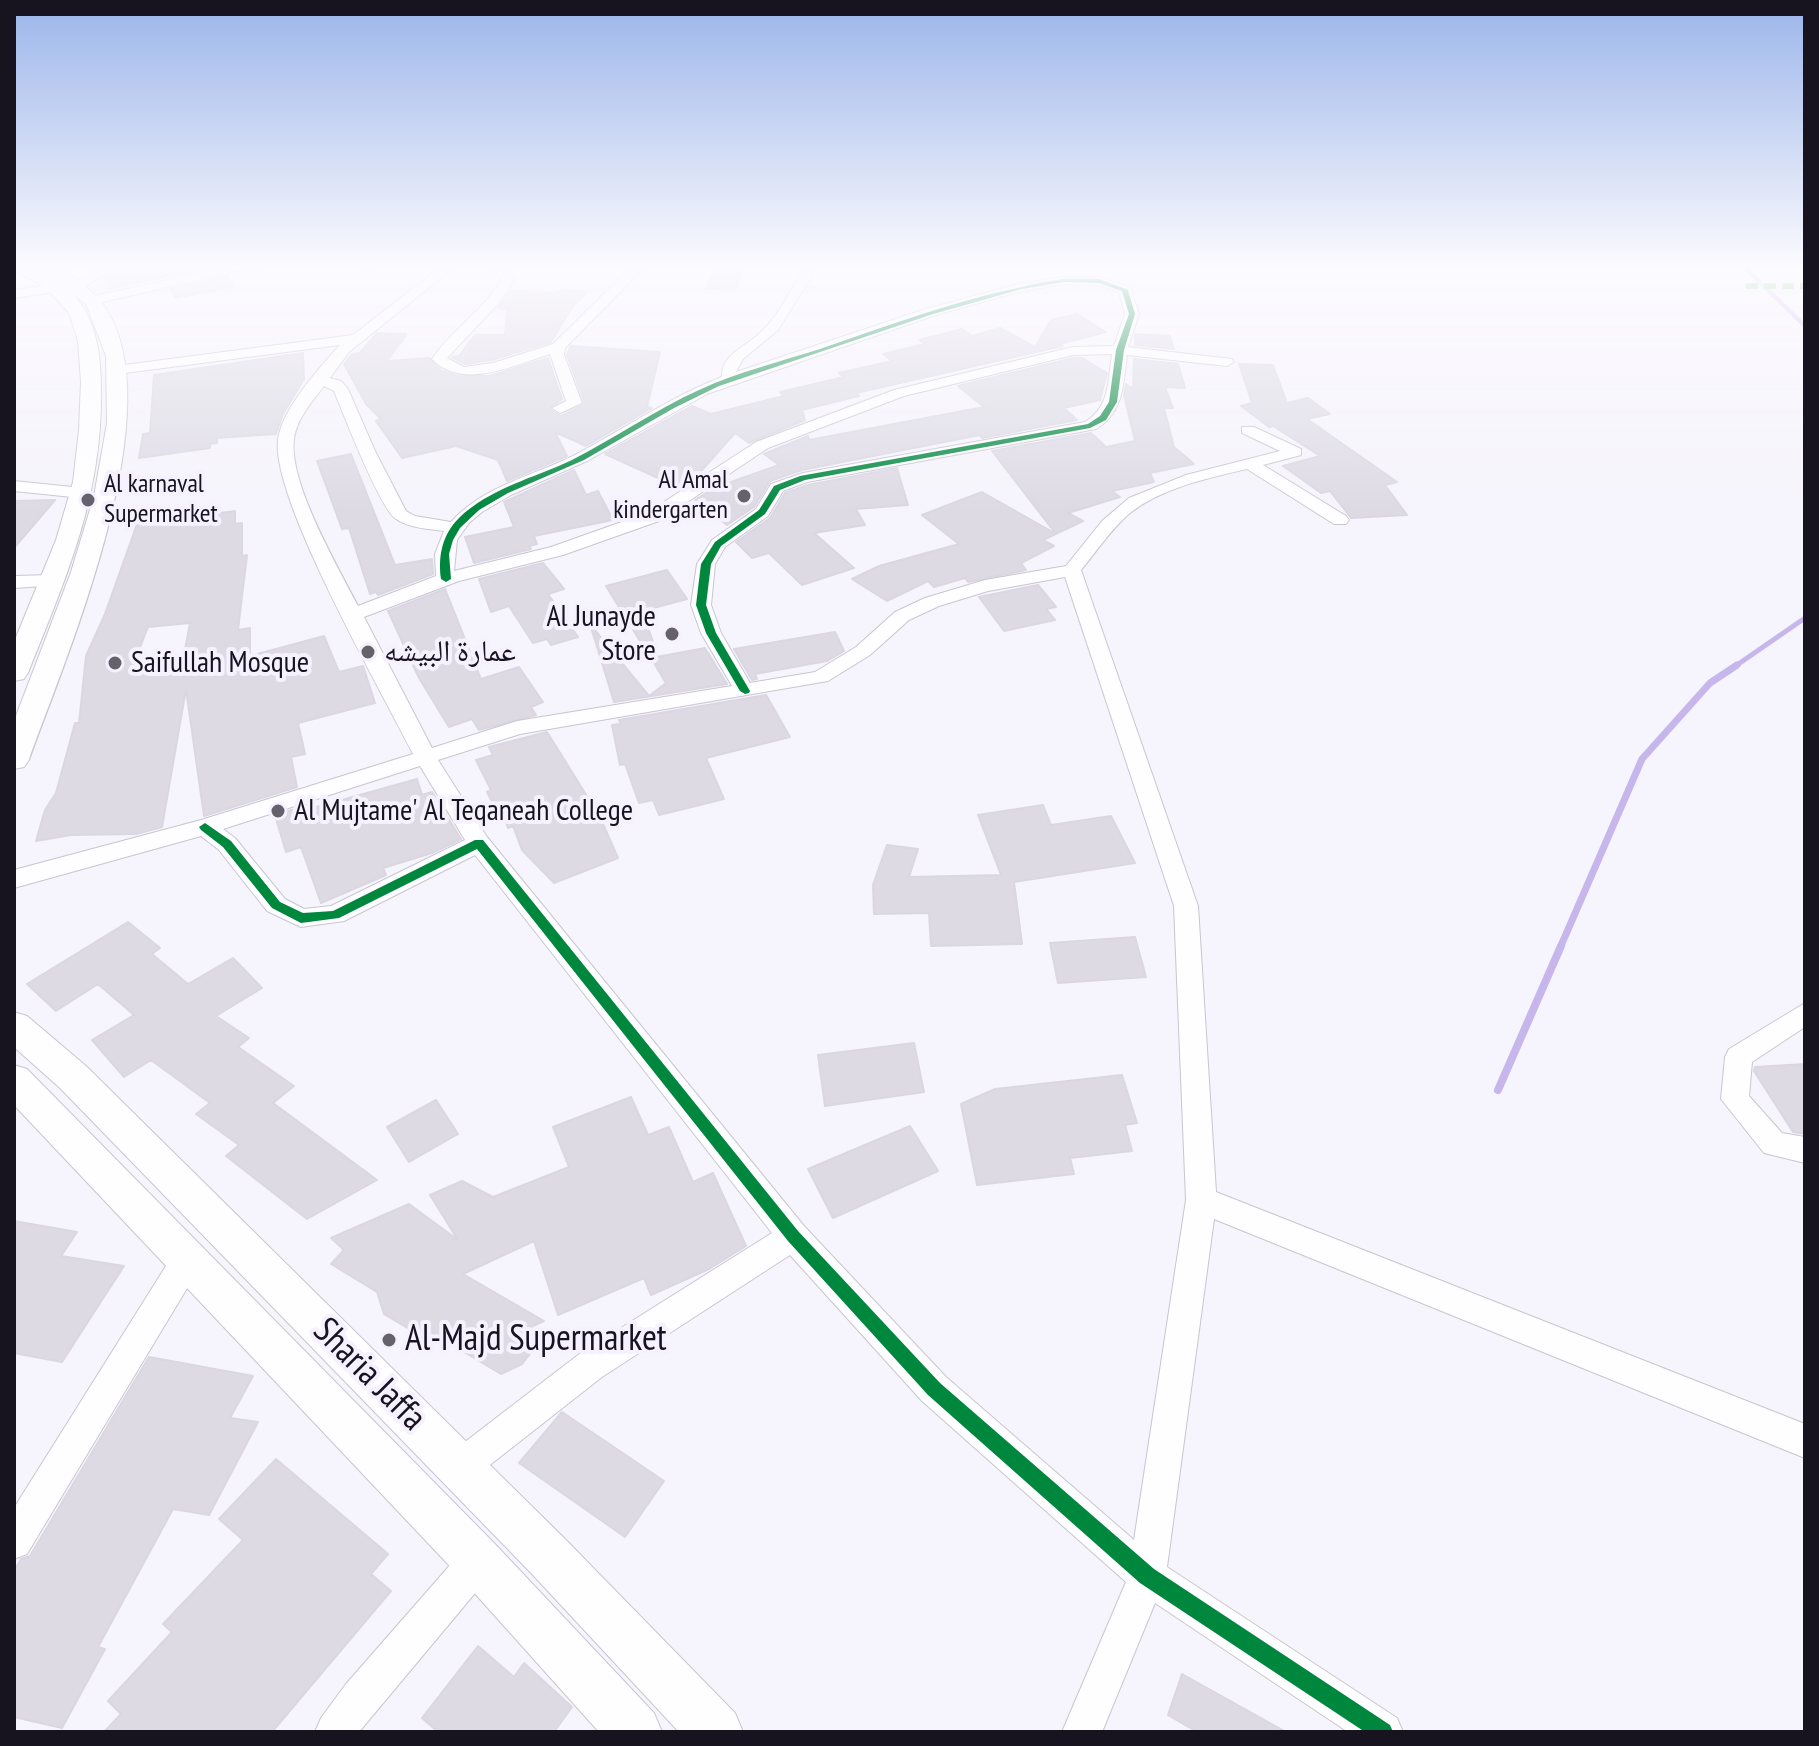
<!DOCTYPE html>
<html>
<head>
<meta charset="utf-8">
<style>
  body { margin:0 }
  #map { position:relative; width:1819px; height:1746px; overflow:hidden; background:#f6f4fc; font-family:"PT Sans Narrow",sans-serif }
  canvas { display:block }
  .frame { position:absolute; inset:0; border:16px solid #17131f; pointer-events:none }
</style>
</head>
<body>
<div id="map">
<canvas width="1819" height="1746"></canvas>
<div class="frame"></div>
</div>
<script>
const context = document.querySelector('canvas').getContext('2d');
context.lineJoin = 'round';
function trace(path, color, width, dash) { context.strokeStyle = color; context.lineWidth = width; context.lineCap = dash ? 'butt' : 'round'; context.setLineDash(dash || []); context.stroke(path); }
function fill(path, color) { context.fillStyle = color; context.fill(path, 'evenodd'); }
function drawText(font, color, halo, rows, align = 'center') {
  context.font = font + ' "PT Sans Narrow","Noto Naskh Arabic",sans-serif'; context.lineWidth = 8; context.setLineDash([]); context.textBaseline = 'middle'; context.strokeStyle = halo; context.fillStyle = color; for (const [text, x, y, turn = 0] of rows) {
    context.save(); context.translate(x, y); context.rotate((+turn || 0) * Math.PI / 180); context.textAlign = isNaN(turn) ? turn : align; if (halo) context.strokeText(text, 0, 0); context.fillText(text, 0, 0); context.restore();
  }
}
trace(new Path2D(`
  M1742,265L1805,326`), '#c7b6ec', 4);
trace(new Path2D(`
  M1734,667L1805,618`), '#c7b6ec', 5);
trace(new Path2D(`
  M1560,948L1642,759L1710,683L1737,665`), '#c7b6ec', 7);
trace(new Path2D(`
  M1498,1090L1561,946`), '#c7b6ec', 8);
const building = new Path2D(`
  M125,265H217V266L108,289L105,278Z
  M716,265H744L736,290L706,289Z
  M227,276L233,287L175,298L171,289Z
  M562,289L587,292L573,306L551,342L492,360L465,364L452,357L459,356L475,335H505L507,309L498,308L511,290L557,293Z
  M1077,314L1106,332L1059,344L1063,346L856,393L859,396L802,410L805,420L749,443L735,433L695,478L680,488L605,454L692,406L711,414L784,396L780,392L844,377L839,373L892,361L883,354L925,344L919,340L962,329L972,336L1000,328L1035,347L1051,320Z
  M377,333L407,334L387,361L429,358L442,371L458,376H490L548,358L562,399L549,409L561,416L585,404L567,355L571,346L660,352L647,407L652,408L586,446L555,432L567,456L507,481L498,460L456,446L402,458L376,421L381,419L366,404L344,364L352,354L360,353Z
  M1135,334L1170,336L1174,349L1135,345Z
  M303,353L304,379L283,414L276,434L217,438V443L210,444V448L139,458L143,434L150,433L154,375Z
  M1073,358H1082L1107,373L1100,400L1064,408L1077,420L982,438L980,435L802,470L770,481L754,507L727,525L695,500L714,488L779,465L764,454L808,436L809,440L984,407L958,386Z
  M1134,359L1178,364L1185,388L1165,387L1173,408H1164L1174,447L1194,464L1150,473L1154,482L1112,491L1120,497L1068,513L1083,521L1043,540L1054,546L1021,563L1026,570L968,582L965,578L934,587L928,581L887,601L852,579L879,566L959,544L922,515L982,492L1056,534L992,451L1091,433L1106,447L1135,441L1124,395L1126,384L1133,389Z
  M1239,364L1273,365L1287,403L1308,398L1330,414L1307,419L1397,482L1385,485L1407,515L1351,518L1330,491L1321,493L1283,466L1320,456L1273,426L1269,427L1241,406L1252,403Z
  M351,454L395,565L432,559L433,574L378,595L376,592L370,594L349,528L342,529L317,461Z
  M897,468L908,505L856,509L865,525L814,533L854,568L802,585L769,553L752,558L736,542L770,518L785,493L808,485Z
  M574,470L586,495L598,491L613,520L534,536L537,544L529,546L531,549L474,563L465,537L514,527L504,502Z
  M55,500L14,548V501Z
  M235,511V524L242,523V556L247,555L238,630L250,628V656L324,636L339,672L363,666L375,703L298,723L305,754L291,757L297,787L204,816L186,689L162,827L136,834L71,835L36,841L45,810L56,793L75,723H79L86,656L105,614L137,524ZM190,623L183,660L131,670L148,627Z
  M543,563L564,589L548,594L578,637L551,645L547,639L533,643L509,606L491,612L479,579Z
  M667,570L687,599L642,611L656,650L648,654L606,586Z
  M1038,585L1056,607L1046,609L1055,620L1004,631L979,597Z
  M445,589L481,679L519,667L543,702L531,707L536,715L479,730L472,719L449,727L419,678L388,611Z
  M590,624L649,696L666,683L651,658L705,648L727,684L614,702Z
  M835,632L844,651L827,661L755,674L757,679L752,680L734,649Z
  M766,695L790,737L706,758L724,799L659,815L653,800L639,803L625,764L620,765L612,725L621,724L619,720Z
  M547,732L600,817L618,858L554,883L522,850L513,826L508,828L502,811L498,813L487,792L491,790L476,760L493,755L489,747Z
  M417,779L422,795L432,792L461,839L432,853L383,868L386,875L321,903L301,847L286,852L275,815L302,807V811Z
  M1043,805L1051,825L1111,816L1135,863L1014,882L1022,944L931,946L929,913L874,914L873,885L887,845L918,849L909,877L1001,875L978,815Z
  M128,922L160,948L152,954L188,984L233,958L262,988L216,1016L249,1038L238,1047L294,1086L273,1103L377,1180L307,1219L226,1156L239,1145L196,1114L210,1103L151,1060L124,1077L92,1040L134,1015L98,984L56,1011L27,984Z
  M1135,937L1146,977L1058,983L1050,943Z
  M914,1043L924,1092L825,1106L818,1055Z
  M1805,1064V1134L1793,1132L1754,1071L1755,1067Z
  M1122,1075L1137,1123L1125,1125L1132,1151L1070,1158L1074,1174L977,1185L961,1104L995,1089Z
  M631,1097L648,1135L669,1127L693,1182L713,1173L746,1246L709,1269L651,1295L644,1278L558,1315L534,1241L463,1274L544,1321L531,1327L538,1344L522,1364L501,1374L427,1330L419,1335L384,1314L377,1292L331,1264L344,1250L331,1238L409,1204L458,1240L430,1195L462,1181L493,1197L569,1167L553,1127Z
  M436,1100L458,1134L409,1162L387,1127Z
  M910,1126L938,1171L833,1218L808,1169Z
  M14,1221L77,1232L61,1256L124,1266L62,1362L14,1353Z
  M149,1357L253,1376L230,1418L258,1422L209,1515L173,1509L98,1647L105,1649L62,1728L14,1717V1571L21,1559L30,1556Z
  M562,1412L664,1481L625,1537L519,1463Z
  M276,1459L388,1554L371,1574L391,1591L272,1732H104L121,1714L108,1701L172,1632L163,1624L243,1540L219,1519Z
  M478,1646L514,1677L524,1663L572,1707L554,1732H438L422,1718Z
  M1182,1674L1286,1732H1197L1168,1715Z`);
fill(building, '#dddae4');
trace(building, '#dad7e2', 2);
const minor = new Path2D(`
  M105,265H122L84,287L72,284Z
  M237,265H263L94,304L87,300L94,296Z
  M379,265L365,270L359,266V265Z
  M443,265H457L349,352L330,378L341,381L348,389L375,451L406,511L415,516L451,522C483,486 533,476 575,455C624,429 670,397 722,377C720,355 747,346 761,332C779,315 790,291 803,270L799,265H813L816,269L778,330L743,359L736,372L926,309L1022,283L1064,277H1099L1130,287L1139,314L1128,347L1232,359L1234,362L1227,366L1127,355C1123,385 1124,412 1096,429L807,482L783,491L768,516L725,547L715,564L711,605L721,633L750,683L815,672L856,647L895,612L925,598L985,580L1066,566L1102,521L1129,498L1186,475L1280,451L1242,433V427H1254L1301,449V455L1263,465L1346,516L1349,520L1346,524H1334L1247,469C1208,478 1162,488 1130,513C1111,529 1097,551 1081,570L1198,906L1216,1192L1805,1424V1458L1214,1219L1167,1567L1397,1718L1403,1732H1348L1155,1603L1102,1732H1062L1126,1582L922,1401L790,1255L602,1377L472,1479L460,1485L448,1479L442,1467L448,1455L578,1355L772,1233L475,855L344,921L301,927L267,911L219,850L201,836L14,888V870L201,820L413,754C382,692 271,499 278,440C281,410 320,367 340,345L117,374L110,370L117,366L353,335ZM1064,284L1098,285L1119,292L1125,314L1114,346L1073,347L894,390L756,442L647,513L551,547L454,571L457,540L469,523L482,512L511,495L587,461L707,394L936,315L1022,291ZM1112,354C1108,381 1110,407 1085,422L803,473L771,484L756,509L712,540L697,564L691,605L701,633L732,686L517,721L432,748L364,617L459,581L563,555L659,521L768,448L904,396L1073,355ZM324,386L334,391C343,413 380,509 396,519C409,528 429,529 444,531L435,554L436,576L358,606C338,567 288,482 294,439C297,418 312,402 324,386ZM1065,577L1174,906L1186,1200L1134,1540L946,1377L804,1226L487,837L438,760L520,734L828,681L870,655L909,620L939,606L988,591ZM420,766L465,840L331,906L304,909L285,899L235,838L223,829Z
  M487,265H501L515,278L499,303L447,358L464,367L493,363L553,344L633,265H647L565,348L564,355L582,403L560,413L552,408L566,401L550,354C515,365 462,391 432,359C452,329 484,310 502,279Z
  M56,284L61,285V291L14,298V290Z
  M14,481L82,488L90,493L82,498L14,491Z
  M52,575L61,581L59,585L14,588V576Z
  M1805,1003V1027L1752,1062L1749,1096L1782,1133L1805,1137V1163L1764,1153L1721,1099L1725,1057L1729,1049Z
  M187,1246L198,1250L203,1260L198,1270L27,1554L14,1559V1508L176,1250Z
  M478,1543L491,1548L496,1561L491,1574L359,1732H315L321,1718L346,1684L465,1548Z`);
const major = new Path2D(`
  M14,265H31L49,275L39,265C63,265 68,273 86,287C192,370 65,658 29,760L24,767L14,769V721L71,572L94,496L107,423L106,356L86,304L74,295C98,323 101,357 101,393C102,497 66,578 28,673L24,679L14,681V642L56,540L73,482L79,430L81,381L78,341L69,313L45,287L14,270Z
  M14,1012L27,1016L86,1066L566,1540L735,1713L743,1732H679L532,1574L60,1088L14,1047Z
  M14,1065L27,1069L495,1544L654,1713L662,1732H599L461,1578L14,1105Z`);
trace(minor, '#c8c6cf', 2);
trace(major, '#c8c6cf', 2);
fill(minor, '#fefdff');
fill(major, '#fefdff');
trace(new Path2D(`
  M1746,286H1805`), '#58b947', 6, [12, 6]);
fill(new Path2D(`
  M1064,279H1099L1128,290L1135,314L1124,350L1117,402L1106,420L1090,428L805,480L780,490L765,514L721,546L711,564L706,605L716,633L750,691L749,693L745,694L740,691L706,633L696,605L701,564L715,542L759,510L774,486L800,476L1088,424L1100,416L1109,402L1116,350L1129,314L1122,291L1099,283L1064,282L1022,289L933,314L719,386L674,408L584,460L508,493L479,510L460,528L453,540L449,554L451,579L446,582L441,579C438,556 442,535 459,518C490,488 534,478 572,460C615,438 655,410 699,390C738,372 779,362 820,349C901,321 979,292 1064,279Z
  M205,823L231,841L280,902L303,913L333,911L475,840H483L798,1231L940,1383L1154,1569L1390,1725L1393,1732H1365L1140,1583L928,1395L788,1241L477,849L339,918L301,923L272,908L223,847L201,830L199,827Z`), '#00873e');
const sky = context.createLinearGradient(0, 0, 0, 510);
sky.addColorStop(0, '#9bb5ea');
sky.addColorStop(0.52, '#fbfafe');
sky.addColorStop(1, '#fbfafe00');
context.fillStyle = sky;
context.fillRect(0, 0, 1819, 510);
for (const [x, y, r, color] of [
  [744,496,8,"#65626c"],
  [88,500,8,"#65626c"],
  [672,634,8,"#65626c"],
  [368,652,8,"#65626c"],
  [115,663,8,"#65626c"],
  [278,811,8,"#65626c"],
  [389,1340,8,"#65626c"]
]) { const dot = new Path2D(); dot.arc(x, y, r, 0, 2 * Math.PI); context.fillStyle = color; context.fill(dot); trace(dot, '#f5f1ff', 3); }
drawText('26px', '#17131f', '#f5f1ff', [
  ["Al Amal",728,481],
  ["kindergarten",728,511],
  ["Al karnaval",104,485,"left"],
  ["Supermarket",104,515,"left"]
], 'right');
drawText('30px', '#17131f', '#f5f1ff', [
  ["Al Junayde",656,617,"right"],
  ["Store",656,651,"right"],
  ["عمارة البيشه",384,652],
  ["Saifullah Mosque",131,663],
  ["Al Mujtame' Al Teqaneah College",294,811]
], 'left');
drawText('36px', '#17131f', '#f5f1ff', [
  ["Al-Majd Supermarket",405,1340]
], 'left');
drawText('36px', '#17131f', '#f5f1ff', [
  ["Sharia Jaffa",369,1375,45]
]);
</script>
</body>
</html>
